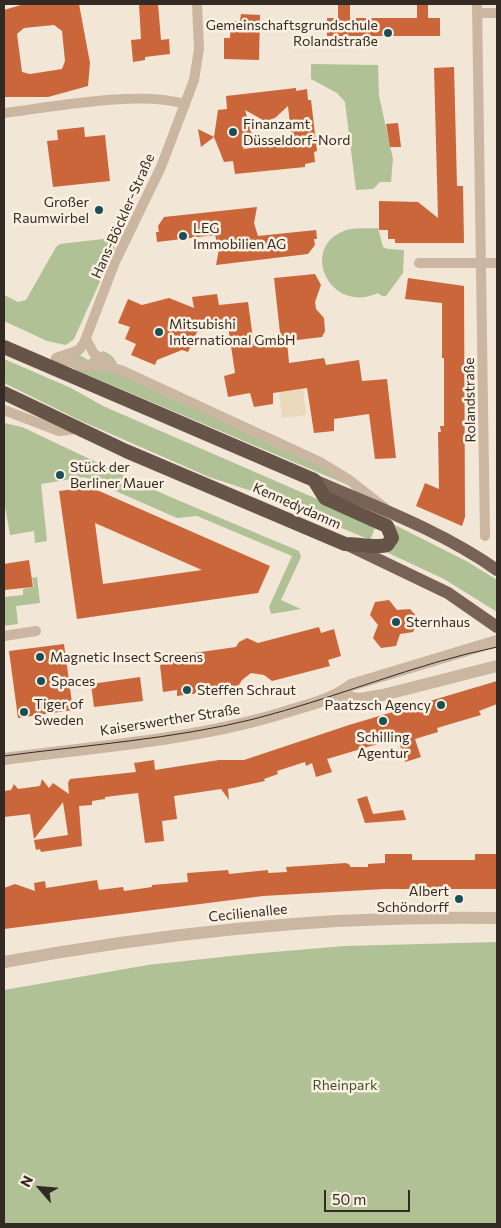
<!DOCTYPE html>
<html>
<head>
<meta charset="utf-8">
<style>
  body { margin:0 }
  #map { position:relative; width:501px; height:1228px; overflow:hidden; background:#f2e6d6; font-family:Commissioner,sans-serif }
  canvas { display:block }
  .frame { position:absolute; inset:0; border:5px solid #342a24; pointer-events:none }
  .north { position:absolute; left:15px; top:1163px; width:50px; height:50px; -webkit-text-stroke:4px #f9f0e2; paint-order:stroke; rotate:297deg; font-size:14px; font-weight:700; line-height:20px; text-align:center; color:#342a24 }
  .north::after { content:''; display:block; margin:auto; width:18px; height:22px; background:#342a24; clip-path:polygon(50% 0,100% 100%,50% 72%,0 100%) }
  .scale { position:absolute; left:324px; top:1190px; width:86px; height:22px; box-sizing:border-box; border:2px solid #342a24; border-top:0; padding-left:6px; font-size:15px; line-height:18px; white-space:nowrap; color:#342a24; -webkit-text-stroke:4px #f9f0e2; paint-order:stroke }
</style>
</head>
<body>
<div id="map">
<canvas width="501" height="1228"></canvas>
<div class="frame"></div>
<div class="north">N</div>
<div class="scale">50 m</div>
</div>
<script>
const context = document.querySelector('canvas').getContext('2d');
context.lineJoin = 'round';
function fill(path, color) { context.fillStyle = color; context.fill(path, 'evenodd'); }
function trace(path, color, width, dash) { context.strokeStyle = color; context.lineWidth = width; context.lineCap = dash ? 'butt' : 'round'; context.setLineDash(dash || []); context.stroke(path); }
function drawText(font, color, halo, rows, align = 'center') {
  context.font = font + ' Commissioner,sans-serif'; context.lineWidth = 5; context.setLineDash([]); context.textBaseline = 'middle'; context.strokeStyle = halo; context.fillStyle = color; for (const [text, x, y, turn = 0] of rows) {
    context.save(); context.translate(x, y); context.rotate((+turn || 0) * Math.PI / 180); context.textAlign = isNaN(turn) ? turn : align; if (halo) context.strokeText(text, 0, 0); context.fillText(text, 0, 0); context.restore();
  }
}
fill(new Path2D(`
  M311,64L378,65L379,96L393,159L391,182H380L373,189L356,190L345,102L337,93L311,79Z
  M378,228L383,247L388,249L404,250L403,273L386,296H382L378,293C330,315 299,248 344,231C353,227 368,229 378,228Z
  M103,239L111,242L115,248L74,339L66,345L47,341L4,321V295L18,302L26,300L56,247L60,244Z
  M103,351C114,355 117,362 121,373L286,448L343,479L348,485L76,370L68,364L76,353L88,360Z
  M4,359L71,388L103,406L370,522L375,528L370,540L264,495L209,477L79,420L4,383Z
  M4,423L22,427L168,496L299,551L301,557L281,600L301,609L271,614L269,607L292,556L197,516L177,518L84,477L41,484L47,541L35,543L34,531L10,535L4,501Z
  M391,523L468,562L497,580V612L444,579L382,550Z
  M37,577L40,603L16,606L18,624L4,626V597L23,595V589L34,587L32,578Z
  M497,942V1224H4V990L148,965L250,954L345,946Z`), '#b0c195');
fill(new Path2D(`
  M303,389L306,415L282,418L279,392Z`), '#ebd9bb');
fill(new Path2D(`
  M24,4H79L90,63L88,86L48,97H4V10ZM54,25L62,31L65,61L62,69L30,74L22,72L17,34L24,28Z
  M139,4H158L161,40L169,39L170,54L145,57V60L133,62L131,40L141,39Z
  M338,4H350V18H417V4H428V18H440V36H327V18H338Z
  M241,14L260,15L259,60L224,59V38H230L231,21H240Z
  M454,67L457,186H463L464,243H395V239H388V230H379V201L418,202L438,218L434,68Z
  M296,88V91L307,89L308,100H311L317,151L314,152L315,162L305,164V167L235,174L233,161L224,162L214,137L201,147L198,129L214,137L218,110L227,109L226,96ZM288,106L292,143L243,149L252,135L245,110L263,120H269L275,118Z
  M398,123L401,147H390L386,124Z
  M84,127L85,137L105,135L110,181L53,187L47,141L58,140L57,130Z
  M257,207L254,223L258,236L316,230L317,239H314L315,245L308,254L216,265L219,249L215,235L157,242L156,232H159L158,226L164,217Z
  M315,274L321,285L315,302L316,309L324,318L325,331L322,337L281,342L274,278Z
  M408,278L464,286L465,517L462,526L416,506L425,483L439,489L438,432H441L440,426H444V358H442V303L405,299Z
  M217,294L219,305L248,302L254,346L287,341L289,363L324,358L326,365L359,360L362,381L387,379L396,458L375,459L369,414L334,419V431L314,433L307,388L273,393V404L254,407L250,393L228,397L224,376L235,373L227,319L201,323L188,352L182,350L157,360L155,365L131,355L136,344L125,339L130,327L118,323L128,299L142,305L169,298L194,308L192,297Z
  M90,487L270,566L258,593L77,619L59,491ZM95,523L202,570L103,584Z
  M29,560L33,587L4,590V564Z
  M389,600L397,610L410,609L419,619L413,632L400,634L396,646L381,648L373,638L378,625L370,615L375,602Z
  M319,627L321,633L334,629L341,656L328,660L330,666L272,681L264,675L251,673L242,680L237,688L177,696V690L163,692L160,665L173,663L172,656L236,647L239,642L247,638L258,643Z
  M64,644L73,710L18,718L9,651Z
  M140,677L143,701L94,707L91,684Z
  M497,681V704L479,711L481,715L437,728L438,732L415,739L421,757L405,762L398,738L327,759L332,772L316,777L312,763L306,766L305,762L277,771L278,774L264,779L265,781L228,789L229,800L221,789L174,796L177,819L162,821L164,841L145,843L138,793L105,797V799L92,801V805L79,806L82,846L41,852L40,849L36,850L34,840L68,835L63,802L34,839L30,814L4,817V791L11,790L14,784L18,789L40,786L42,779L49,788L53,783L69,794L68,783L70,779L136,772L134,763L154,760L155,770L219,760H244L349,725Z
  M367,796L373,814L403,810L406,820L365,823L357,799Z
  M385,854H412V860H475V854H497V889H384L263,896L4,929V888L15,884L35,891L34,883L45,881L46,888L97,880L99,890L123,887L124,891L152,887V885L188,882L187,873L228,870L229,874L268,870V873L287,872L286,867L346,863L350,865V867H368V864L385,863Z`), '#cb663a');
trace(new Path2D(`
  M477,4L485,536
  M477,13H497
  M4,113C53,107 140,90 185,104
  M419,263H497
  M86,339L94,354L111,364
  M56,358L79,350L84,343L115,262L161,167L194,80L199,49L197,4
  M56,358L81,365L105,366L121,370L320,462L348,479L385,508
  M4,410L59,431L76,429
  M4,636L36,631`), '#cab6a1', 10);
trace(new Path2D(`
  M337,696L360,699L383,695L497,666
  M4,759C100,746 200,740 292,710C313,704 333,699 351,685L497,641
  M4,962C166,932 332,915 497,918`), '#cab6a1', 12);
trace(new Path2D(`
  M314,480C376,507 442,531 497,570
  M348,545L448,593L497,627`), '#776255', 12);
trace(new Path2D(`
  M4,347L314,480L325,498L387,526L392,538L387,545C378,548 357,544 345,544L126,451L4,393`), '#665448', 14);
trace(new Path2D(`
  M4,756C86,745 174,739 254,719C336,698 414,664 497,647`), '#342a24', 1);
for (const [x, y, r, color] of [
  [388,33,5,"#194f56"],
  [233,132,5,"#194f56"],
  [99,210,5,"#194f56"],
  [183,236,5,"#194f56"],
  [159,332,5,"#194f56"],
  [60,475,5,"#194f56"],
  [396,622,5,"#194f56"],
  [40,657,5,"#194f56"],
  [41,681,5,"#194f56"],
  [187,690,5,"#194f56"],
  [441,705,5,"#194f56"],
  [24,712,5,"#194f56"],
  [383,721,5,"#194f56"],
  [459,899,5,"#194f56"]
]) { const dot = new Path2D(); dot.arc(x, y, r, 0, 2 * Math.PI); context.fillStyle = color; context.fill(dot); trace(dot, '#f9f0e2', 2); }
drawText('14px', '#342a24', '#f9f0e2', [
  ["Gemeinschaftsgrundschule",378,25,"right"],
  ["Rolandstraße",378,41,"right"],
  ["Finanzamt",243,124],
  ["Düsseldorf-Nord",243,140],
  ["Großer",89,202,"right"],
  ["Raumwirbel",89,218,"right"],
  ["LEG",193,228],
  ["Immobilien AG",193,244],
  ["Mitsubishi",169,324],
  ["International GmbH",169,340],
  ["Stück der",70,467],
  ["Berliner Mauer",70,483],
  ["Sternhaus",406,622],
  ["Magnetic Insect Screens",50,657],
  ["Spaces",51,681],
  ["Steffen Schraut",197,690],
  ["Tiger of",34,704],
  ["Sweden",34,720],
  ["Paatzsch Agency",431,705,"right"],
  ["Schilling",383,737,"center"],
  ["Agentur",383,753,"center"],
  ["Albert",449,891,"right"],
  ["Schöndorff",449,907,"right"]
], 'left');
drawText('14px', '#342a24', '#f9f0e2', [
  ["Hans-Böckler-Straße",123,216,-66],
  ["Rolandstraße",470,400,-91],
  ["Kennedydamm",297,506,24],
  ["Kaiserswerther Straße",170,720,-9],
  ["Cecilienallee",248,913,-6]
]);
drawText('14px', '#405327', '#f9f0e2', [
  ["Rheinpark",345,1085]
]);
</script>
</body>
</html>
